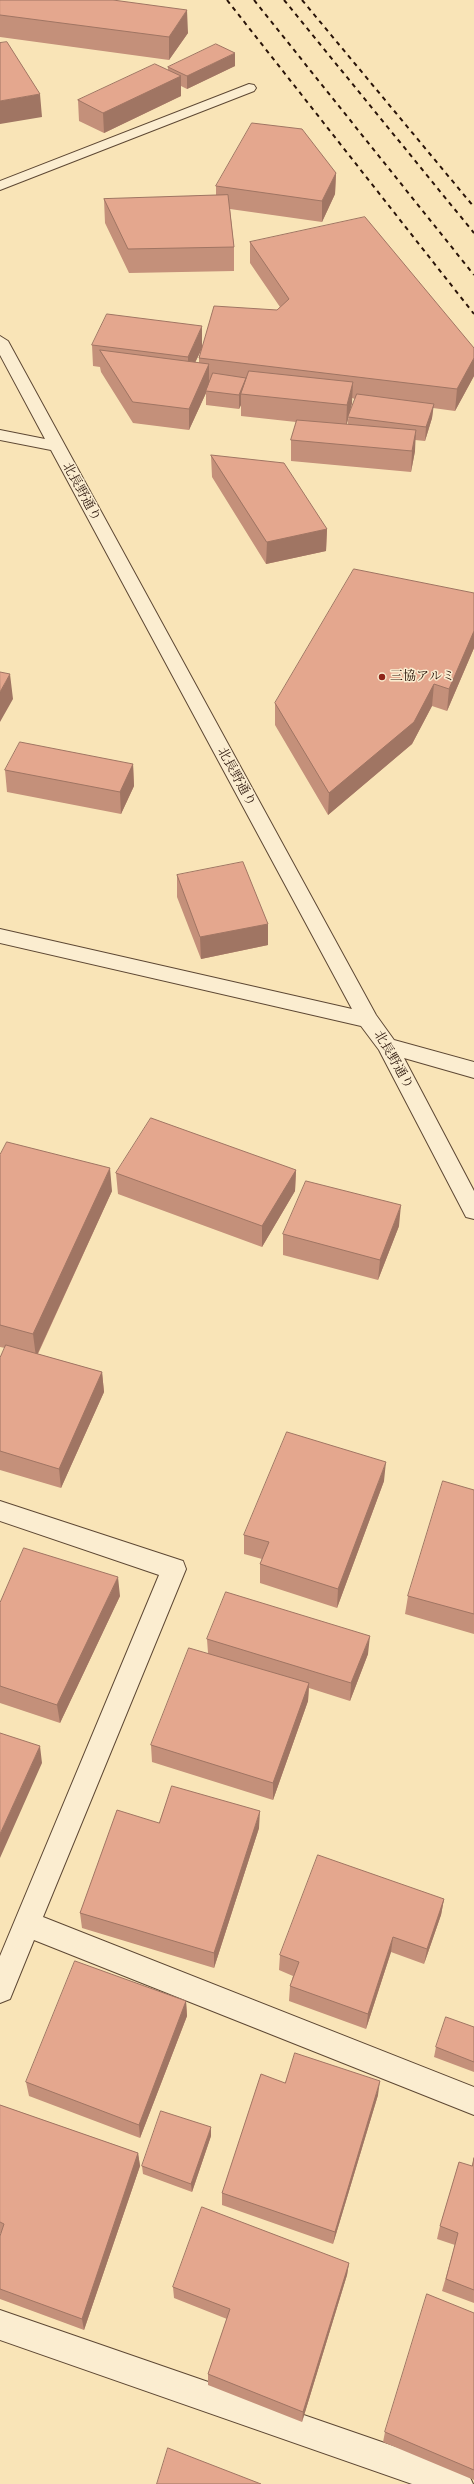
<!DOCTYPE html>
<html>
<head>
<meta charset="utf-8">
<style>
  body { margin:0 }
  canvas { display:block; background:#f9e4b7 }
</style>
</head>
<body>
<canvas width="474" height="2484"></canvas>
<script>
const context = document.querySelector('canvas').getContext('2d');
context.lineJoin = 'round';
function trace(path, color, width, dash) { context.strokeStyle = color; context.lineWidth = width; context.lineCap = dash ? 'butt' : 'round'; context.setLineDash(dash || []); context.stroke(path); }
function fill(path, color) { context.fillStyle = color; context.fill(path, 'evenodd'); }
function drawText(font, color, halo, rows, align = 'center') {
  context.font = font + ' "Gentium Book Plus","Noto Serif JP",serif'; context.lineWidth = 3; context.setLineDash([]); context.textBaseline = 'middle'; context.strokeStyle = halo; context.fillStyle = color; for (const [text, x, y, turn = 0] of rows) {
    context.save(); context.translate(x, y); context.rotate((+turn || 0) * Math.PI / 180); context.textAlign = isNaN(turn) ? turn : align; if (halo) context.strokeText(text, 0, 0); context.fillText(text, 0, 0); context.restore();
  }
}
const minor = new Path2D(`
  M249,84L254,85L256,88L254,91L0,190V181Z
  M0,336L8,341L376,1015L394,1040L474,1062V1078L404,1058L474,1191V1219L466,1217L379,1050L361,1026L0,943V929L352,1009L51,450L0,440V430L45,439L0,355Z
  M0,1501L183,1561L186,1569L43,1917L474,2087V2115L34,1940L10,1999L0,2003V1956L159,1575L0,1521Z
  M0,2310L457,2468L468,2473L473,2484H412L0,2340Z`);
trace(minor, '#5e4834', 2);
fill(minor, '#fbedd0');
trace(new Path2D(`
  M227,0L474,314
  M254,0L474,275
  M284,0L474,233
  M302,0L474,207`), '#2a1409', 2, [4.5, 4.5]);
fill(new Path2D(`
  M0,0L188,33L169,60L0,37Z
  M235,66L187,89L181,86V96L104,133L79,121L78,100L168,70V67Z
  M336,173L335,194L322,222L230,209L234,247V271L129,273L105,223L104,199L216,195V186Z
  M250,242L474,348V376L455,411L433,408L432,418L425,441L415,440V451L411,472L291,461V440L296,422L241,416V405L239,409L206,405V393L189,430L133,423L101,372L100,367L93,366L92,345L202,347L277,310L280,307L250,263ZM202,349L199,358V363L195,362ZM352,398L355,399L348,417V424H347L352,403Z
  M211,455L327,529L326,551L266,564L212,477Z
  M474,593V648L447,711L432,706L412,744L328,815L275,725V703Z
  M133,764L134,786L121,814L7,792L5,770Z
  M177,875L268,924V945L201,959L177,897Z
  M0,1155L112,1191L38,1354L102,1372L104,1392L61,1488L0,1470V1358L5,1348L0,1347Z
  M296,1170L295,1191L262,1247L118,1194L116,1173Z
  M399,1226L378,1280L283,1255V1234Z
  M384,1481L337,1608L260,1583V1564L262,1559L244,1554V1535Z
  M474,1490V1634L405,1614L408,1596Z
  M120,1596L60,1723L0,1703V1603Z
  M207,1639L368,1654L350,1701L309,1688L308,1701L273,1800L152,1762L151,1745L208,1653Z
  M159,1823L259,1828L214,1968L82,1928L80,1913Z
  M444,1899L441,1915L424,1964L391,1952L366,2029L289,2001L290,1986L293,1976L279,1970L280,1955Z
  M186,2001L187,2016L140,2138L29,2096L26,2082Z
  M474,2027V2072L434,2057L436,2047Z
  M285,2083L378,2095L333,2244L222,2205V2193Z
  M0,2105L138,2153L140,2166L84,2330L0,2299V2236L1,2234L0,2233Z
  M211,2136L192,2192L143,2174L142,2166Z
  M474,2158V2303L442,2291L455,2245L437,2239L440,2226L472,2166Z
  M349,2263L347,2275L302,2422L208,2385V2374L227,2319L174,2298L173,2287Z
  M474,2313V2480L383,2442L385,2432Z`), '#c4907a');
fill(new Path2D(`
  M187,10L188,33L169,60V37Z
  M235,53V66L187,89V76Z
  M181,76V96L104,133L103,113Z
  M40,94L42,117L0,124V101Z
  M336,173L335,194L322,222V201Z
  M202,326V348L188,378V357Z
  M474,358V376L455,411L457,389Z
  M209,364V386L206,391V393L189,430V409Z
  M247,378L241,394V405L239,409V395Z
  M353,382L352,403L346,427L347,405Z
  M434,404L432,418L425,441L426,427Z
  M416,430L415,451L411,472L412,451Z
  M327,529L326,551L266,564L267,542Z
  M474,631V648L447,711L449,689Z
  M10,674L13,699L0,722V692Z
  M434,684L432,706L412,744L328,815L329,793Z
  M133,764L134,786L121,814L120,792Z
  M268,924V945L201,959L200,937Z
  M110,1168L112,1191L36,1357L33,1334Z
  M296,1170L295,1191L262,1247V1226Z
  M401,1205L399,1226L378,1280L380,1260Z
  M102,1372L104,1392L61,1488L59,1469Z
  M386,1462L384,1481L337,1608L338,1589Z
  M118,1577L120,1596L60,1723L57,1705Z
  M370,1636L368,1654L350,1701L351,1683Z
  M309,1683L308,1701L273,1800V1783Z
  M40,1746L42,1763L0,1858V1834Z
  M260,1811L259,1828L214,1968V1953Z
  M444,1899L441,1915L424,1964L427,1949Z
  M393,1937L391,1952L366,2029L368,2014Z
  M186,2001L187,2016L140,2138L139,2125Z
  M380,2081L378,2095L333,2244L335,2232Z
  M211,2127V2136L192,2192L191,2184Z
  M138,2153L140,2166L84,2330L82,2319Z
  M349,2263L347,2275L302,2422L303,2412Z`), '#a07563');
const building = new Path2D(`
  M0,0H113L187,10L169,37L0,15Z
  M7,42L40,94L0,101V43Z
  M216,44L235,53L187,76L168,67Z
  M155,64L181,76L103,113L78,100Z
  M252,123L302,129L336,173L322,201L216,186Z
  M228,195L234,247L128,249L104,199Z
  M365,217L474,348V358L457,389L199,358L214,306L277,310L289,299L250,242Z
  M107,314L202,326L188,357L92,345Z
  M100,350L209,364L189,409L133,402Z
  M249,371L353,382L347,405L241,394Z
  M213,373L246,378L239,395L206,391Z
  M357,394L434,404L426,427L348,417Z
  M297,420L416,430L412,451L291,440Z
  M211,455L284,463L327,529L267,542Z
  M354,569L474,593V631L449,689L434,684L414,722L329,793L275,703Z
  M0,672L10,674L0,692Z
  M20,742L133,764L120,792L5,770Z
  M243,862L268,924L200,937L177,875Z
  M151,1118L296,1170L262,1226L116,1173Z
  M7,1142L110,1168L33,1334L0,1325V1155Z
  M306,1181L401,1205L380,1260L283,1234Z
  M6,1345L102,1372L59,1469L0,1451V1358Z
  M287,1432L386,1462L338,1589L260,1564L269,1542L244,1535Z
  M443,1481L474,1490V1614L408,1596Z
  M24,1548L118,1577L57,1705L0,1686V1603Z
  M226,1592L370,1636L351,1683L207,1639Z
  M189,1648L309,1683L273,1783L151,1745Z
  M0,1733L40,1746L0,1834Z
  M172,1786L260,1811L214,1953L80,1913L117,1810L159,1823Z
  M318,1855L444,1899L427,1949L393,1937L368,2014L290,1986L299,1962L280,1955Z
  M75,1961L186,2001L139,2125L26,2082Z
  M446,2017L474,2027V2062L436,2047Z
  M295,2053L380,2081L335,2232L222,2193L261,2074L285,2083Z
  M0,2105L138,2153L82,2319L0,2289V2236L4,2224L0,2222Z
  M161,2111L211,2127L191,2184L142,2166Z
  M474,2158V2290L446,2279L458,2233L440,2226L459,2162L472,2166Z
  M202,2207L349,2263L303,2412L208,2374L230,2309L173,2287Z
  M427,2294L474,2313V2470L385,2432Z
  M168,2448L261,2484H157Z`);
fill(building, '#e4a78e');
trace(building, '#a07563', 1);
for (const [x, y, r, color] of [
  [382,677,4,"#8f2418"]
]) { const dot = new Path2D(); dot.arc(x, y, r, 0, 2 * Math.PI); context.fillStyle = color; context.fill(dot); trace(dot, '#fbedd0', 1.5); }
drawText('13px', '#2a1409', '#fbedd0', [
  ["北長野通り",81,492,61],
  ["北長野通り",236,777,61],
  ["北長野通り",393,1060,60]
]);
drawText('13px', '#2a1409', '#fbedd0', [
  ["三協アルミ",390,677]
], 'left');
</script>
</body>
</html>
